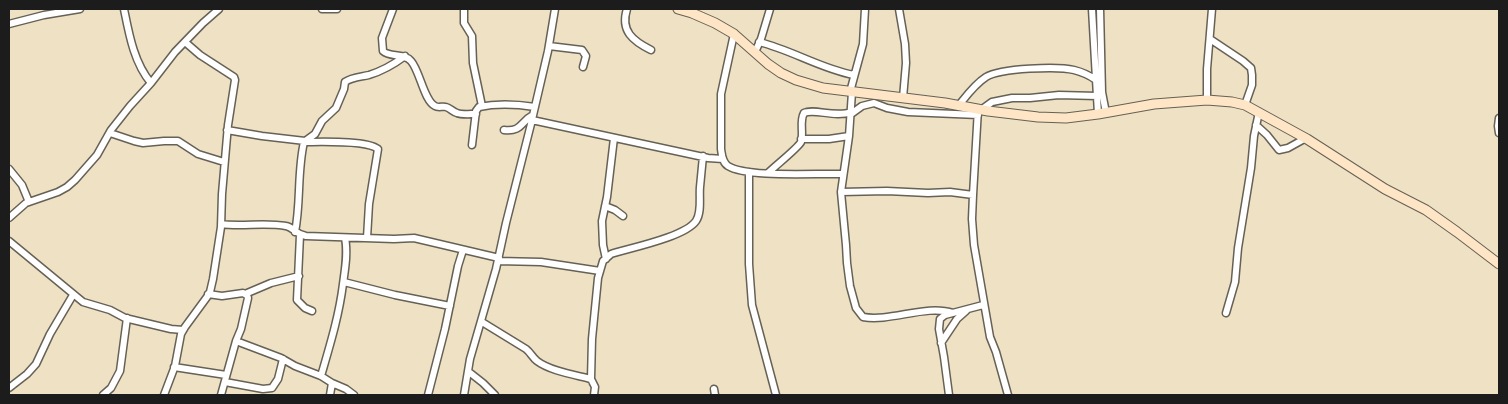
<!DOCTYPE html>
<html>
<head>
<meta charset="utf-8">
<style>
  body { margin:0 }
  #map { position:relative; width:1508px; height:404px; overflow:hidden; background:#efe1c3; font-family:"Gentium Book Plus",serif }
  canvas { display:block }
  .frame { position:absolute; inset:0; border:10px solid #1c1c1c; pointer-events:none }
</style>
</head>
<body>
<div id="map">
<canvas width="1508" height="404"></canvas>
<div class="frame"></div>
</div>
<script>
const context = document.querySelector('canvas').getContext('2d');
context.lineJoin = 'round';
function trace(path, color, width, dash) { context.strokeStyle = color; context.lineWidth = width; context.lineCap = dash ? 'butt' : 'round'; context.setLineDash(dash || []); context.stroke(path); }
const street = new Path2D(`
  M124,9C129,34 134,63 151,83
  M322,9H337
  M393,9L382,38L383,51C390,58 403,52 411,61C420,71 424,101 435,106C438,108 443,106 446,107C450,108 453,112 457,113C462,115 470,114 476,114
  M464,9V23L472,36L473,63L482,106
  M627,9C620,31 633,41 651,50
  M899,9L905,44L906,63L903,98
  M1092,9L1098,114
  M1100,9L1102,92L1106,113
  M9,24L44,15L80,9
  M734,34L721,94V149C722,155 722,162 728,166C747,178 817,173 843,174
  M1210,39L1243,61L1251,68L1252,75V85L1245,105
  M759,42C792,50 821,69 854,75
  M549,46L582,50L586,56L583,67
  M755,52L761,39L770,9
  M850,92L863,44L865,9
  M852,92L849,136L841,192L846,245L847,263L850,286L856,308L863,317C891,322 926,304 953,313
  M1207,100V69L1212,9
  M959,105C967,95 975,84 986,77C1001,68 1058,66 1074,70C1082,72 1089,75 1096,80
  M978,109L973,195L972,219L974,245L990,337L996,352L1008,395
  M981,110L992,102L1012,98H1030L1059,95L1097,96
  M851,114L862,106L874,103L887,108L908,112L978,115
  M1499,118L1498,126L1499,133
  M532,120L708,158L723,159
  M1256,125L1267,135L1279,150L1288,148L1306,138
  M227,130L262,136L305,141
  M504,130C522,132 520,122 533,115
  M110,133L134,141L143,143L164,141H178L198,154L224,162
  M801,139H829L849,136
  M304,142C320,142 367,140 378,149L369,204L367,238
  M472,145L476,111L479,107C498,103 515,104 535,107
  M9,169L22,185L29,202
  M749,172V264L752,305L776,395
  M768,173C775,166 798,148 801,142C804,132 799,122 804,113C814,108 835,118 851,112
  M841,192L887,191L928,193L950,192L973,195
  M605,206L615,210L623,216
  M9,218L26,203L58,192L67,187L75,180L97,155L111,130L130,106L151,83L175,52L203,23L219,9
  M221,224C242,227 264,222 286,226C293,227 295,234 306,236L394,239L414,238L499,258
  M295,232C301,203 297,172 304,142L315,134L322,121L336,108L344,89L345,82C352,77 361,77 369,75C382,71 393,65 405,56
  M300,235L297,300L305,308L312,311
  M9,241L83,302L110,310L125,318L171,329L183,330
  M606,259L603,245L602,221L607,197L614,138
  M498,261L541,262L600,271
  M344,282L395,295L450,306
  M208,294L222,296L243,293L247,295L248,298L241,329L236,341L221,395
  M245,294L271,283L299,276
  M1226,313L1235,282L1238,248L1251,168L1254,136L1259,112
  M482,322L526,349C531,353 532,357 537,361C550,371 576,375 591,379L595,387L594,395
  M236,341L281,358L295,366L321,376L332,383L330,395
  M941,343L957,319L966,311
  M174,367L226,375
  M469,372L483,383L495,395
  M321,376C330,345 339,316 343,284C345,269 348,253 345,238
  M591,379L592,339L598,278L603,261L611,254C630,248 685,237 696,221C702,212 699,197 700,187C701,177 702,166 703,156
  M225,382L263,389L272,388L278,379L283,359
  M332,383L346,389L354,395
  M9,388L27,374L36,364L50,334L73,295
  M714,389L715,395
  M103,395L111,388L120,371L127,318
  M164,395L175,366L181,334L185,327L207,297L210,292L213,279L221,227L222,194L228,125L235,80L234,77L200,55L185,42
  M428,395L445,329L458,266L463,250
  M464,395L470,359L496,269L506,223L531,124L548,51L555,9
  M949,395L944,357L939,329L940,319L945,315L983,305`);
const secondary = new Path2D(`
  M678,9L692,13L715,23L734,34L768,64L781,73L796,80L823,88L945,103L988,111L1038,117L1066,118L1098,114L1154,104L1207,100L1232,102L1245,105L1307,139L1385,189L1426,210L1457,232L1499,264`);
trace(street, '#666156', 9);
trace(secondary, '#666156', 11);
trace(street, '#fff', 6);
trace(secondary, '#fde5c5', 9);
</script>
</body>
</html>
